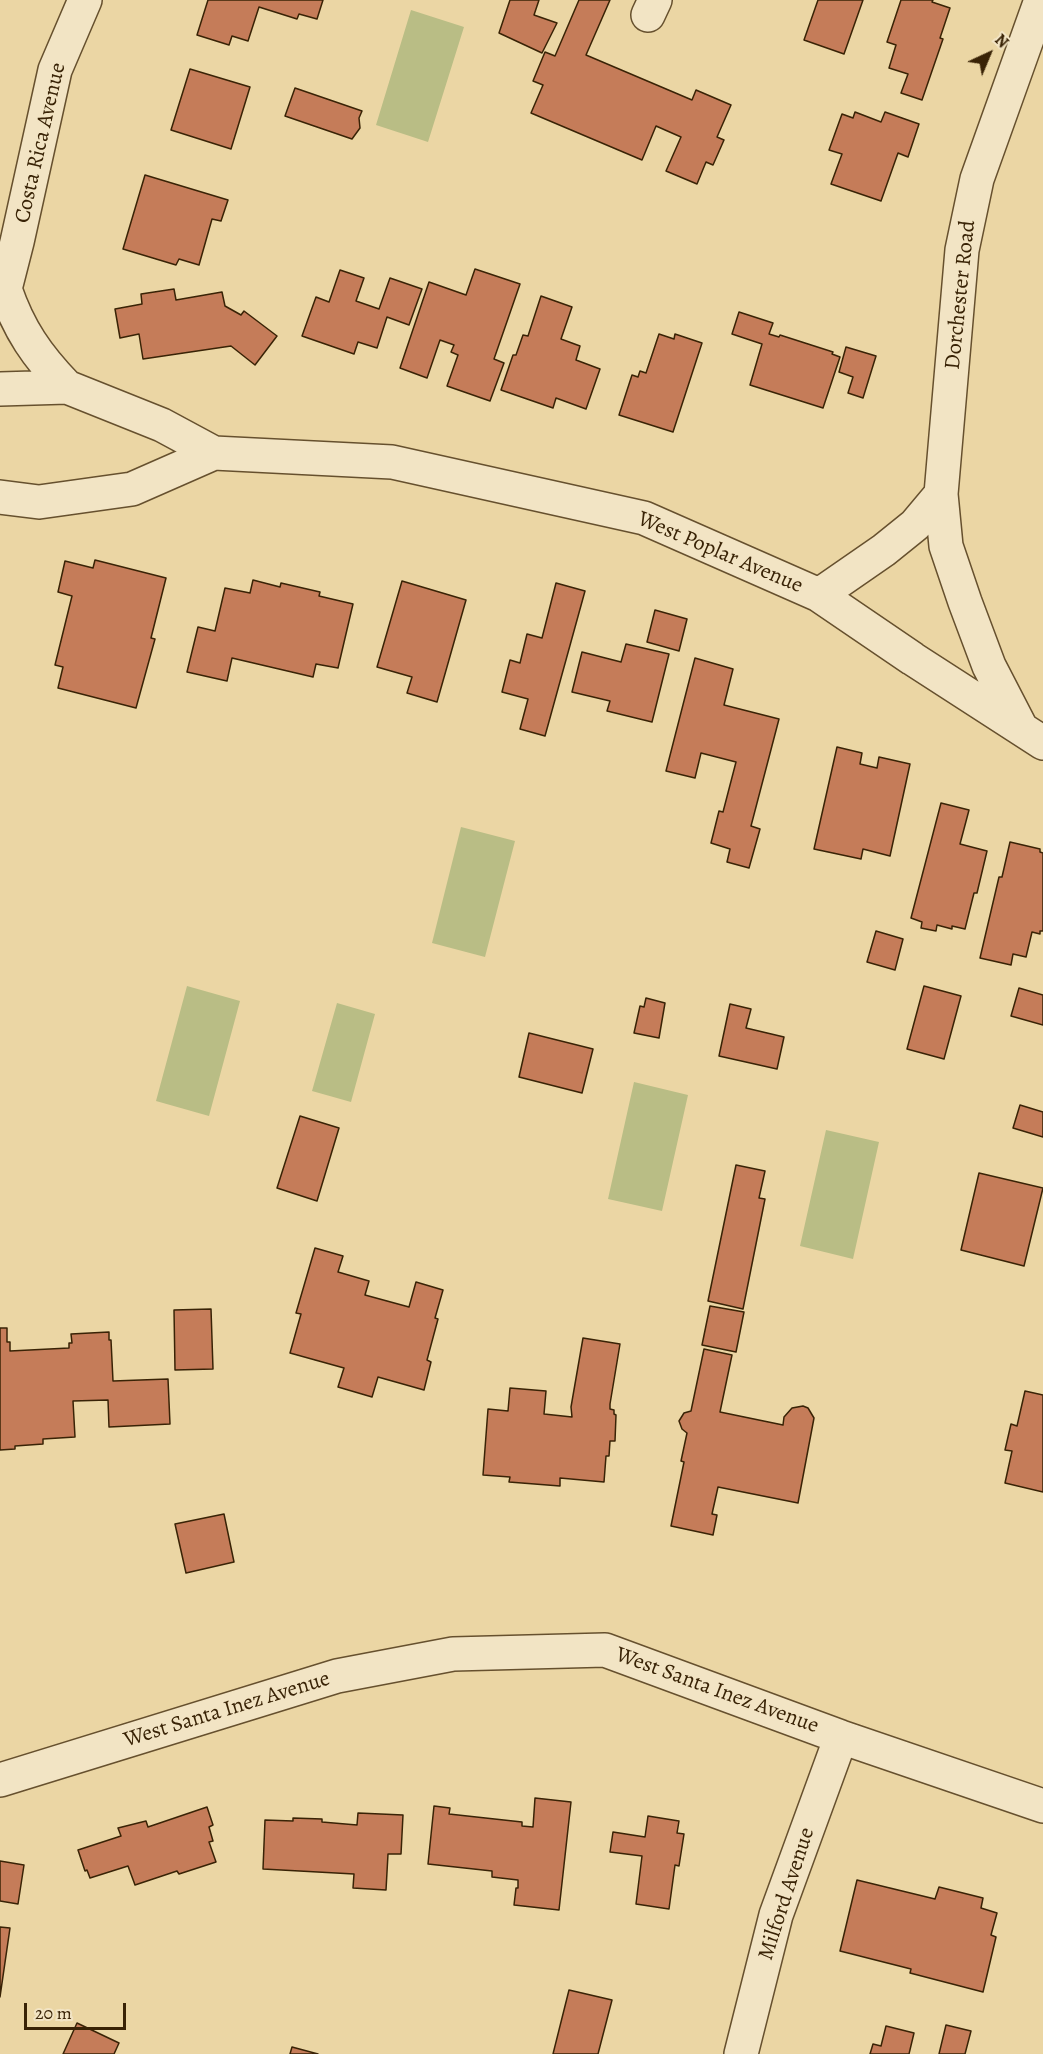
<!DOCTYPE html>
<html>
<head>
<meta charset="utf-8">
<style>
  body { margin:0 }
  #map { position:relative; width:1043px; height:2054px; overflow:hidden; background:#ebd6a4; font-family:Alegreya,serif }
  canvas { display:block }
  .north { position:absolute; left:959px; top:24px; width:60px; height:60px; -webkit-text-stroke:4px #f2e4c4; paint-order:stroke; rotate:44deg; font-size:16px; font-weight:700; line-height:24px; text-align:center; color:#392306 }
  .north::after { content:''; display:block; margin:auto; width:21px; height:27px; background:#392306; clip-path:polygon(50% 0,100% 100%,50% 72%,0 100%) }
  .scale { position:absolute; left:24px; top:2003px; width:102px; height:27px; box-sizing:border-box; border:3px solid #392306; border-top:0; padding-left:8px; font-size:18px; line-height:21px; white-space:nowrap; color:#392306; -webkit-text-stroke:4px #f2e4c4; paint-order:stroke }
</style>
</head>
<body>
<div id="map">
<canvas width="1043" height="2054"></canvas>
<div class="north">N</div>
<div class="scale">20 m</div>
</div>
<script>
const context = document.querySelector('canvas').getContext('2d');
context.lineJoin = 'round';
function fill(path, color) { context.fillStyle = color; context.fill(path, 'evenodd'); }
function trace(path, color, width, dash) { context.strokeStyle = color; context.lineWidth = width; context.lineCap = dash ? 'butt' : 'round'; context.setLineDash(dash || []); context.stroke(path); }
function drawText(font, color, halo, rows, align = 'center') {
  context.font = font + ' Alegreya,serif'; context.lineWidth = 4.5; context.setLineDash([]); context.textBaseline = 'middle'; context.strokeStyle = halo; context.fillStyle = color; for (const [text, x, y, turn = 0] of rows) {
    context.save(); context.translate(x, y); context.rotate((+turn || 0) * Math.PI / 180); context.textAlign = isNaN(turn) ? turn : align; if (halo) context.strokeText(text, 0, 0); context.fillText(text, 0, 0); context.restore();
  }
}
fill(new Path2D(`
  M411,10L464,27L428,142L376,125Z
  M461,827L515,841L485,957L432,943Z
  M187,986L240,1001L209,1116L156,1101Z
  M337,1003L375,1014L351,1102L312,1091Z
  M634,1082L688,1095L662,1211L608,1199Z
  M826,1130L879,1142L853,1259L800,1246Z`), '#b9bd85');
const building = new Path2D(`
  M208,0H323L317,19L299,14L297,19L259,7L248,41L232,36L229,45L197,35Z
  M510,0H539L534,15L557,23L542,53L499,33Z
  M579,0H610L586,55L692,100L696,90L731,105L717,137L724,140L713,165L706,162L697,184L666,171L681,137L656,126L642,160L531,113L543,85L533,81L545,52L555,56Z
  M818,0H863L844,54L804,40Z
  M901,0H933L932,2L950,8L940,38L943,39L922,100L901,93L908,74L889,68L896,45L887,42Z
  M190,69L250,87L231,149L171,130Z
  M295,88L362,111L359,118L360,128L352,139L285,116Z
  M855,112L881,122L885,112L919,124L908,157L898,153L881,201L831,184L842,154L829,150L842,114L853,118Z
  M145,175L228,200L221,221L212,219L199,265L179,259L176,265L123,249Z
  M475,269L520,284L494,359L504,363L490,401L447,386L458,355L451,352L454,345L440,340L427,378L400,368L429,282L466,295Z
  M340,270L364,278L356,301L379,309L390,278L422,289L409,325L387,317L377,348L358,342L354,354L302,336L316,297L329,302Z
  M174,289L176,300L222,292L225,306L241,315L244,311L277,336L255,365L231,346L143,359L139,334L120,338L115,309L142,304L141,294Z
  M541,296L572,307L561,339L580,346L576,360L600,369L586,409L556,398L553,408L501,390L513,355H516L523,335L528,336Z
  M739,312L773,323L769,334L779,337L780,335L833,352L832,354L840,357L823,408L750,385L762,344L732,334Z
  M659,334L674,339L675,334L702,343L673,432L619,415L632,375L638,377L640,371L646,373Z
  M846,347L876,356L863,398L848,393L853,377L839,372Z
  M95,560L166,578L151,638L155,639L136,708L58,688L63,667L55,665L72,596L58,592L65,561L93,568Z
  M253,580L280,587L281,583L320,592L319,596L353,604L338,668L316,664L313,677L232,658L227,681L187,672L198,627L215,631L225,588L250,593Z
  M402,581L466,600L437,702L407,693L412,677L377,667Z
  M556,583L585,591L545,736L520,729L528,699L502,692L510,660L520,663L527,634L542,638Z
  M655,610L687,619L679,651L647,642Z
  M626,644L669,654L652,722L607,711L610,701L572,692L582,652L621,662Z
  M695,658L733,669L724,705L779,719L751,826L760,829L749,868L727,862L730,849L711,843L719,811L723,812L736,762L701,753L695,778L666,771Z
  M837,747L862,753L860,764L877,768L879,757L910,764L890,856L863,849L861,859L814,849Z
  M941,803L969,810L960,844L987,851L977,893H974L965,929L952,926V929L937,925L936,931L921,928L922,922L911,918Z
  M1010,842L1040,849V852L1043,853V931H1040V934L1032,932L1026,957L1013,954L1011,965L980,958L999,877H1002Z
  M876,931L903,939L895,970L867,962Z
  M924,986L961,996L944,1059L907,1049Z
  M1019,988L1043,995V1025L1011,1016Z
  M646,998L665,1003L659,1038L634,1033L640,1006L644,1007Z
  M730,1004L751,1009L746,1028L784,1037L777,1069L719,1056Z
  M529,1033L593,1049L582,1093L519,1077Z
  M1020,1105L1043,1112V1137L1013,1128Z
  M300,1116L339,1128L317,1201L277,1188Z
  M736,1165L765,1171L759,1198L765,1199L743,1309L708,1301Z
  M979,1173L1043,1188L1024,1266L961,1250Z
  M315,1248L343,1256L338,1272L369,1281L365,1295L409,1307L416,1282L443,1290L435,1318L438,1319L427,1360L431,1362L424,1390L378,1377L372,1397L338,1387L344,1368L290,1353L301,1314L296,1313Z
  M710,1306L744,1312L736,1352L702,1345Z
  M211,1309L213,1369L175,1370L174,1310Z
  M0,1328H7V1342H10V1351L69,1348V1343H72L71,1334L109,1332V1340H111L113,1381L168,1379L170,1424L109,1427L108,1400L73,1401L75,1437L43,1439V1444L15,1446V1449L0,1450Z
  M583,1338L620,1344L610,1404V1409L614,1410V1414L616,1415L615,1441H610L609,1456H606L604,1482L560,1478V1486L509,1482L510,1477L483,1475L488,1409L508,1411L510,1388L546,1391L544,1414L572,1417L571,1407Z
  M704,1349L732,1355L720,1412L783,1425L784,1417L792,1408L803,1406L808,1408L814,1418L798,1503L718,1487L712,1514L717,1515L713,1535L671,1526L684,1462L681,1461L687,1433L682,1429L679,1421L684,1413L691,1411Z
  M1025,1391L1043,1395V1492L1005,1483L1012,1451L1005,1450L1011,1424L1017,1426Z
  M224,1514L234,1562L186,1573L175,1524Z
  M535,1798L571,1802L559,1910L514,1905L516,1888H518V1880L492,1877V1871L428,1864L434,1806L450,1808L449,1814L522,1822V1826L533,1827Z
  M207,1807L213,1825L209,1827L213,1841L209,1842L216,1862L179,1874L177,1871L135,1885L128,1866L90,1878L87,1870L85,1871L78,1850L121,1836L118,1828L146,1821L148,1827Z
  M358,1813L403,1815L401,1854H388L386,1890L353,1888L354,1874L263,1869L265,1820L293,1821V1818L322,1819V1822L357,1825Z
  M648,1816L679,1821L677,1833L684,1834L679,1866L675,1865L669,1909L636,1904L642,1856L610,1852L613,1832L645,1837Z
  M0,1861L24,1865L18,1904L0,1901Z
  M857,1880L935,1899L939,1887L983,1898L981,1908L997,1913L991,1935L996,1937L983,1992L910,1973L911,1969L840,1951Z
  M0,1927L10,1928L0,1997Z
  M569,1990L612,2000L598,2054H553Z
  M77,2023L119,2043L114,2054H63Z
  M946,2025L971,2031L965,2054H939Z
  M886,2026L914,2033L909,2054H870L873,2044L881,2046Z
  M292,2047L318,2054H290Z`);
fill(building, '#c57c59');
trace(building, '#392306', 1.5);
const minor = new Path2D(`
  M648,15L655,0
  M5,289C19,330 37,356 67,387
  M0,294L5,289L17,242L55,70L85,0
  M0,389L67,387L162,425L214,453L392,462L644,518L819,595L913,659L1043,743
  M941,494L946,546L965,602L989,666L1020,726
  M0,497L39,502L132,489L214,453
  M819,595L884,550L915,525L941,494L962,250L977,179L1041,0
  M0,1780L337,1676L453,1654L605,1650L841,1737L1043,1806
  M741,2054L776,1915L841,1737`);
trace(minor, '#66502e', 36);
trace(minor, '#f2e4c4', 33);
drawText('22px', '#392306', '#f2e4c4', [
  ["Costa Rica Avenue",41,143,-77],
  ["Dorchester Road",961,295,-84],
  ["West Poplar Avenue",720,553,23],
  ["West Santa Inez Avenue",717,1691,20],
  ["West Santa Inez Avenue",227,1710,-17],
  ["Milford Avenue",787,1894,-72]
]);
</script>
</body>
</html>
